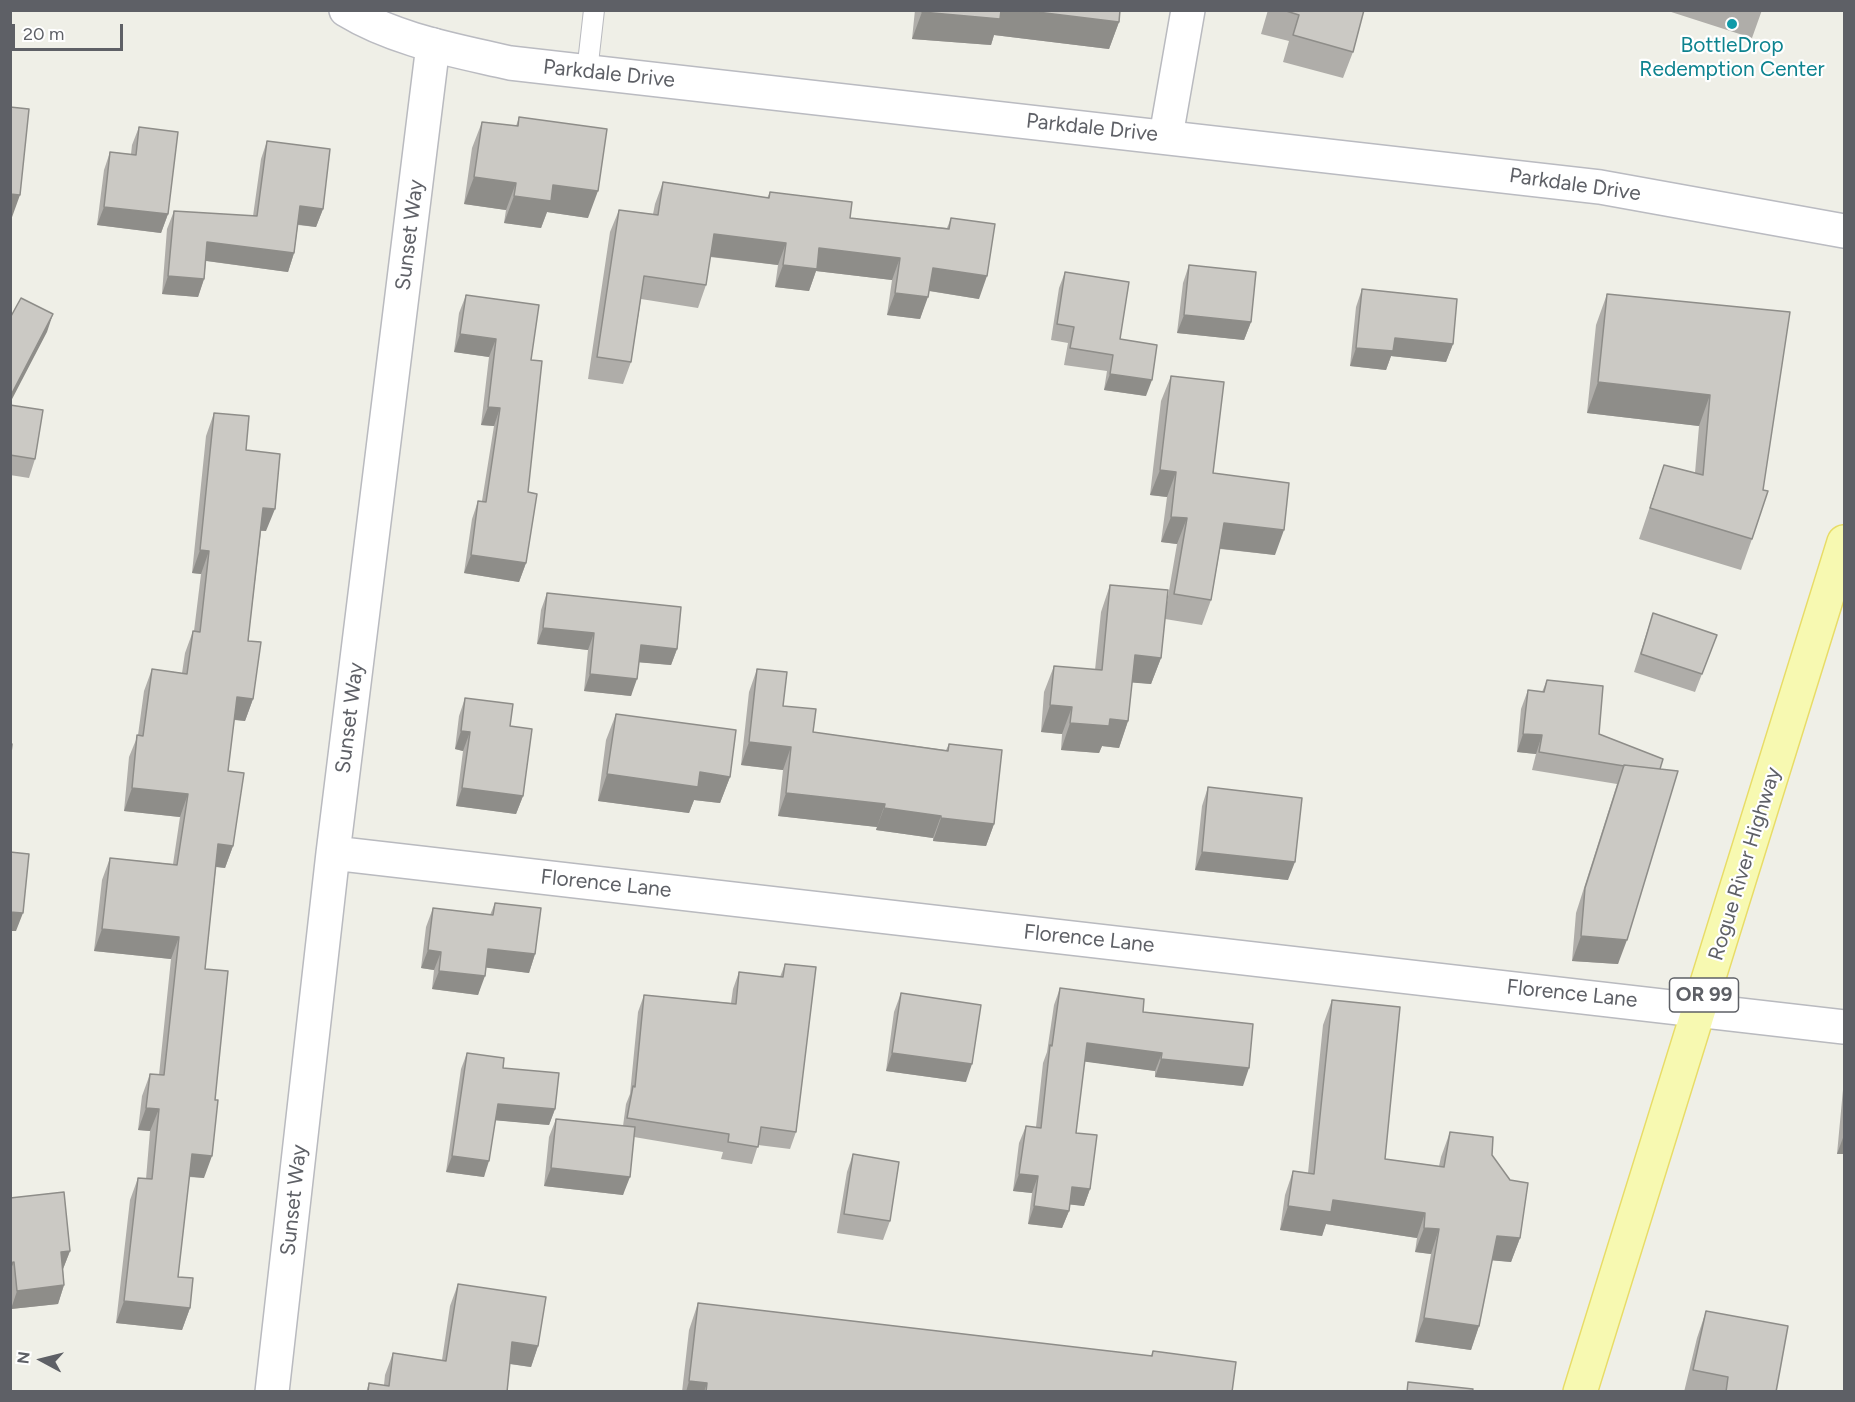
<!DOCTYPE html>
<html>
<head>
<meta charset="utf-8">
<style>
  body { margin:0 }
  #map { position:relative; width:1855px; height:1402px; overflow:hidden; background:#efefe7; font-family:Figtree,sans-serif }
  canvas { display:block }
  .frame { position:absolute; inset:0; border:12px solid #5e6066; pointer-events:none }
  .north { position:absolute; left:12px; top:1330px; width:60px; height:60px; -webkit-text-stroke:4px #fff; paint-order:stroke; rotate:277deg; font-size:16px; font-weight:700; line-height:24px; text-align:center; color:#5e6066 }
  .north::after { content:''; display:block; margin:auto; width:21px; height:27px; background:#5e6066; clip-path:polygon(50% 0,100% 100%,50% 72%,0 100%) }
  .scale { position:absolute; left:12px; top:24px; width:111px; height:27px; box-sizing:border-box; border:3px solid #5e6066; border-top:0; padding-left:8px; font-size:18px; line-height:21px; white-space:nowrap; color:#5e6066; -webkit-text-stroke:4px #fff; paint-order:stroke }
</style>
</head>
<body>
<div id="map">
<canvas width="1855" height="1402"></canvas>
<div class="frame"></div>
<div class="north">N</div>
<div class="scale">20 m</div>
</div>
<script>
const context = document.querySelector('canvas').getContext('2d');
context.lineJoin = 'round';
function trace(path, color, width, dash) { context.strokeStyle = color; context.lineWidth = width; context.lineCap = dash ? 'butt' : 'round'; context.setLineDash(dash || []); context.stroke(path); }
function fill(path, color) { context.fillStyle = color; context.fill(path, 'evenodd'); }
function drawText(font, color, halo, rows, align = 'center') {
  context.font = font + ' Figtree,sans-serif'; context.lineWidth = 4.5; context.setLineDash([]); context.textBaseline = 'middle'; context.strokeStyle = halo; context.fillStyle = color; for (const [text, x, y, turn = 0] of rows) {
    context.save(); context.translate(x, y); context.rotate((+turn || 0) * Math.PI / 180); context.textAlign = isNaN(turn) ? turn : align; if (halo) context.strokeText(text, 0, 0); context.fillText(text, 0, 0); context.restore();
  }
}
const lane = new Path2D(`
  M587,72L594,10`);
const street = new Path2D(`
  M1166,136L1188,10
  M333,853L1844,1027
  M272,1392L333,853L433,45`);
const secondary = new Path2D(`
  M346,10C395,40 454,50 510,63L1600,187L1844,231`);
const primary = new Path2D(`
  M1580,1392L1844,542`);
trace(lane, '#b9babf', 22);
trace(street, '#b9babf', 36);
trace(secondary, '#babbc1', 36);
trace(primary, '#e8dc67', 36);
trace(lane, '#fff', 20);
trace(street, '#fff', 33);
trace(secondary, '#fff', 33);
trace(primary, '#f7f9b1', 33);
fill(new Path2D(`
  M915,10H1120L1119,22L1109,49L994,35L991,45L912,39Z
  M1268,10H1364L1353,52L1343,78L1283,62L1289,41L1261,34Z
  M1665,10H1762L1752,38Z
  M519,117L588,218L547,212L541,228L504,223L506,210L464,204L472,148L482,122L516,126Z
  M139,127L168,214L161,233L97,225L104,170L110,152L131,154L132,145Z
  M267,141L323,209L316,227L298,225L294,253L288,272L206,261L204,279L198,297L162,294L167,229L174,211L253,216L261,159Z
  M663,182L767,198L770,192L850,218L947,228L951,218L979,299L929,291L920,319L887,315L892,280L816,271L809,291L775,287L778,265L710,257L706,285L698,308L641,299L631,362L623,384L588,379L610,232L619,210L653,214L655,204Z
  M1189,265L1251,322L1244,340L1177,333L1183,283Z
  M1065,272L1120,339L1146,396L1104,390L1107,371L1064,365L1068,343L1051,340L1059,288Z
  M1362,289L1453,344L1446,362L1391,356L1386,370L1350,366L1356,307Z
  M1607,294L1790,312L1752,539L1741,570L1639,539L1664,465L1695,473L1699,426L1587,413L1596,325Z
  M466,295L531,360L526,563L519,582L464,573L472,519L478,501H482L494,426L481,425L489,357L454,352L459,313Z
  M1171,376L1213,473L1275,555L1220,549L1211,600L1202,625L1165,619L1161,658L1151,684L1132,682L1128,721L1119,748L1102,746L1099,753L1061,750L1062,734L1041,732L1044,692L1054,666L1095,670L1101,612L1110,585L1165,614L1177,544L1161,542L1167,497L1150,495L1161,401Z
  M10,405L35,459L29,478L10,475Z
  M214,413L246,450L266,531H261L248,641L253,699L245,721L234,720L228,771L233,846L225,868L216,867L205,969L204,1178L189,1177L178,1277L190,1308L182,1330L116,1323L130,1200L138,1178L146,1179L150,1131L138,1130L142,1096L150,1074L159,1075L171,959L94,951L102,880L110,858L173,864L180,817L124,811L129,757L138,735L144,691L152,669L182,673L185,653L193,631H194L201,574L192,573L206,436Z
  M547,593L677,649L671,665L639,662L631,696L584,691L588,650L537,644L541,610Z
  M1653,613L1717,635L1695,692L1634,672Z
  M757,669L783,706L813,732L946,750L949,744L994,824L986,846L933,841V838L876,830L877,827L778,816L783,770L741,765L749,692Z
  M1547,680L1599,734L1660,769L1618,964L1572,961L1576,913L1617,784L1532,770L1536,754L1517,752L1521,709L1528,690L1542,692Z
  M465,698L523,796L516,814L456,806L463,751L455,749L459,716Z
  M616,714L730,777L720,803L694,800L689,813L598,801L606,740Z
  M1208,787L1288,880L1195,870L1202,806Z
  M495,903L535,954L529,973L486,967L478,995L432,989L434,970L421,968L426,927L433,908L490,915Z
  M785,964L796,1132L790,1149L758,1145L752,1164L721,1159L723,1152L634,1137L623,1195L544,1186L549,1137L556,1119L623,1126L626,1104L630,1094L638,1012L644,995L731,1003L733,989L739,972L780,977Z
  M1060,988L1143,1012L1243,1086L1155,1077V1071L1084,1061L1076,1133L1090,1189L1084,1206L1069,1204V1211L1062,1228L1028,1224L1032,1193L1013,1191L1019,1143L1026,1126L1036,1127L1043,1063L1047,1052L1054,1005Z
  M901,993L966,1082L886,1071L894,1012Z
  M1332,1000L1385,1159L1439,1166L1441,1157L1450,1132L1492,1155L1520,1238L1511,1262L1492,1260L1479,1326L1471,1350L1415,1342L1431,1254L1415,1252L1417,1238L1326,1224L1322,1236L1280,1230L1285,1195L1293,1171L1308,1173L1323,1025Z
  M467,1053L503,1068L555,1109L549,1125L495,1120L484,1177L446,1172L461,1069Z
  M1845,1068V1154H1837Z
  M853,1154L890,1221L883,1240L837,1233L847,1172Z
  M10,1198L70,1251L63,1269L64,1285L58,1304L11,1309Z
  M458,1284L538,1346L531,1367L510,1364L507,1392H366L369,1383L384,1385L385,1375L393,1353L442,1360L450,1306Z
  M698,1303L1151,1356L1153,1351L1232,1392H682L689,1330Z
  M1706,1311L1776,1392H1684L1697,1338Z`), '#afada9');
fill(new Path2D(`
  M1021,10L1119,22L1109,49L994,35L991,45L912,39L922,12Z
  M474,177L516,183L506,210L464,204Z
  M553,185L598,191L588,218L547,212L541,228L504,223L514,196Z
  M10,194L20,195L11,220H10Z
  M300,206L323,209L316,227L294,224Z
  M104,207L168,214L161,233L97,225Z
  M714,234L786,243L778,265L706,256Z
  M207,242L294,253L288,272L200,260Z
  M819,248L900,258L892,280L816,271L809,291L775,287L783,265Z
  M933,268L987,276L979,299L924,290Z
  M168,276L204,279L198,297L162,294Z
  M895,293L928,297L920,319L887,315Z
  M53,314L47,332L10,403V397Z
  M1184,315L1251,322L1244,340L1177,333Z
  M460,334L496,339L489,357L454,352Z
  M1395,338L1453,344L1446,362L1391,356L1386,370L1350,366L1356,348Z
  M1110,374L1152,380L1146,396L1104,390Z
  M1598,382L1710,395L1699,426L1587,413Z
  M488,407L500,408L494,426L481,425Z
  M1160,470L1176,472L1167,497L1150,495Z
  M263,508L275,509L266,531L255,530Z
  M1171,517L1187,518L1177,544L1161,542Z
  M1224,523L1284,530L1275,555L1215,548Z
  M200,550L209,551L201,574L192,573Z
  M471,555L526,563L519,582L464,573Z
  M543,628L594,633L588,650L537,644Z
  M641,645L677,649L671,665L635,662Z
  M1135,655L1161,658L1151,684L1125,682Z
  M590,674L637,679L631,696L584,691Z
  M237,697L253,699L245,721L229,719Z
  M1050,705L1072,707L1062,734L1041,732Z
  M1110,719L1128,721L1119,748L1102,746L1099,753L1061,750L1070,723Z
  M461,731L470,732L463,751L455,749Z
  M1523,734L1542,735L1536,754L1517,752Z
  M749,742L791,747L783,770L741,765Z
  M700,772L730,777L720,803L694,800L689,813L598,801L607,774Z
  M132,788L188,794L180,817L124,811Z
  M462,788L523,796L516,814L456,806Z
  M786,793L885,804L877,827L778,816Z
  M884,808L941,816L933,838L876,830Z
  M941,818L994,824L986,846L933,841Z
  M218,844L233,846L225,868L210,866Z
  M1202,852L1295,862L1288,880L1195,870Z
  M10,912L23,913L16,931H10Z
  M102,929L179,937L171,959L94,951Z
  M1581,936L1627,940L1618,964L1572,961Z
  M488,949L535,954L529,973L481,967Z
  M428,950L441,952L434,970L421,968Z
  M439,971L485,976L478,995L432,989Z
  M1087,1043L1162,1053L1155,1071L1080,1061Z
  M892,1053L972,1064L966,1082L886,1071Z
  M1161,1059L1249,1068L1243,1086L1155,1077Z
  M498,1104L555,1109L549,1125L492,1120Z
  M146,1108L159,1109L150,1131L138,1130Z
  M1844,1135L1845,1154H1837Z
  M192,1154L212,1156L204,1178L184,1176Z
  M452,1156L489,1161L484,1177L446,1172Z
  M551,1168L630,1177L623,1195L544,1186Z
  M1019,1174L1038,1176L1032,1193L1013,1191Z
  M1072,1187L1090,1189L1084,1206L1065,1204Z
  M1333,1200L1425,1213L1417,1238L1326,1224L1322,1236L1280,1230L1288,1206Z
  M1034,1206L1069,1211L1062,1228L1028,1224Z
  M1424,1228L1439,1229L1431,1254L1415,1252Z
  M1497,1236L1520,1238L1511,1262L1488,1260Z
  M70,1251L63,1269L54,1270L61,1252Z
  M14,1262L10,1271V1263Z
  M64,1285L58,1304L11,1309L17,1291Z
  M124,1301L190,1308L182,1330L116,1323Z
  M1424,1318L1479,1326L1471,1350L1415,1342Z
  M512,1342L538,1346L531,1367L504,1363Z
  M689,1381L707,1383L704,1392H686Z`), '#8e8d89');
const building = new Path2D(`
  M922,10H1001L1000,19L922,12Z
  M1021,10H1120L1119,22Z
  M1283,10H1364L1353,52L1293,35L1299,15Z
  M10,107L29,109L20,195L10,194Z
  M519,117L607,129L598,191L553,185L551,201L514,196L516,183L474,177L482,122L518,126Z
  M139,127L178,132L168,214L104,207L110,152L136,155Z
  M267,141L330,149L323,209L300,206L294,253L207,242L204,279L168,276L174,211L257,216Z
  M663,182L769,198L770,192L852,202L850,218L949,229L951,218L995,224L987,276L933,268L928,297L895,293L900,258L819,248L817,269L783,265L786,243L714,234L706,285L644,276L631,362L597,357L619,210L658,215Z
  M1189,265L1256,272L1251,322L1184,315Z
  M1065,272L1129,282L1120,339L1157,345L1152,380L1110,374L1113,355L1070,348L1074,327L1057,324Z
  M1362,289L1457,299L1453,344L1395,338L1393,351L1356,348Z
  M1607,294L1790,312L1763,490L1768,491L1752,539L1650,508L1664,465L1703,475L1710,395L1598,382Z
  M466,295L539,305L531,360L542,361L528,492L537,494L526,563L471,555L478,501L486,502L500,408L488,407L496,339L460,334Z
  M21,298L53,314L10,397V318Z
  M1171,376L1224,382L1213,473L1289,483L1284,530L1224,523L1211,600L1174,594L1187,518L1171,517L1176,472L1160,470Z
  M10,405L43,410L35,459L10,455Z
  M214,413L249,416L246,450L280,454L275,509L263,508L248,641L261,642L253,699L237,697L228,771L244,773L233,846L218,844L205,969L228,971L215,1100H218L212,1156L192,1154L178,1277L193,1278L190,1308L124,1301L138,1178L152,1179L159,1109L146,1108L150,1074L164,1075L179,937L102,929L110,858L177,865L188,794L132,788L137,735L143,736L152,669L187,674L193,631L200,632L209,551L200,550Z
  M1110,585L1168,590L1161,658L1135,655L1128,721L1110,719L1109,726L1070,723L1072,707L1050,705L1054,666L1102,670Z
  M547,593L681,607L677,649L641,645L637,679L590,674L594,633L543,628Z
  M1653,613L1717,635L1702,674L1641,654Z
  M757,669L787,672L783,706L816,709L813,732L948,751L949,744L1002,750L994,824L941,818V816L884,808L885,804L786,793L791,747L749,742Z
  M1547,680L1603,686L1599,734L1663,759L1660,769L1624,765V766L1539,752L1542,735L1523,734L1528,690L1544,692Z
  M465,698L513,704L510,726L532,729L523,796L462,788L470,732L461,731Z
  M616,714L736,730L730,777L700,772L698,787L607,774Z
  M10,744H12L10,762Z
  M1624,765L1678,771L1627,940L1581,936L1585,888Z
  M1208,787L1302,798L1295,862L1202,852Z
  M10,852L29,854L23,913L10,912Z
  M495,903L541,908L535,954L488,949L485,976L439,971L441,952L428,950L433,908L493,915Z
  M785,964L816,967L796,1132L761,1127L758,1147L728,1142L729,1134L627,1118L633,1086L635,1087L644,995L736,1004L739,972L783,977Z
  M1060,988L1144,999L1143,1012L1253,1024L1249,1068L1161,1059L1162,1053L1087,1043L1076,1133L1097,1135L1090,1189L1072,1187L1069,1211L1034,1206L1038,1176L1019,1174L1026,1126L1041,1128L1050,1045L1052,1046Z
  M901,993L981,1005L972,1064L892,1053Z
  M1332,1000L1400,1007L1385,1159L1444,1167L1450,1132L1493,1137L1492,1155L1510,1180L1528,1183L1520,1238L1497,1236L1479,1326L1424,1318L1439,1229L1424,1228L1425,1213L1333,1200L1331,1212L1288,1206L1293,1171L1314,1174Z
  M467,1053L504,1058L503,1068L559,1073L555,1109L498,1104L489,1161L452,1156Z
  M556,1119L635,1127L630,1177L551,1168Z
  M853,1154L899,1162L890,1221L844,1214Z
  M64,1192L70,1251L61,1252L64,1285L17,1291L14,1262L10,1263V1198Z
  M458,1284L546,1297L538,1346L512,1342L507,1392H368L369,1383L389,1386L393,1353L446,1361Z
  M698,1303L1152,1356L1153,1351L1236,1362L1232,1392H706L707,1383L689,1381Z
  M1706,1311L1788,1326L1776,1392H1726L1728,1377L1693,1370Z
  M1408,1382L1473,1389L1472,1392H1407Z`);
fill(building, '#cbc9c4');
trace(building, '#8e8d89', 1.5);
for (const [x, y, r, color] of [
  [1732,24,6,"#0f9aa8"]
]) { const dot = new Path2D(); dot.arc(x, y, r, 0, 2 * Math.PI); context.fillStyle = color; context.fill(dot); trace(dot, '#fff', 2); }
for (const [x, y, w] of [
  [1704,995,69]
]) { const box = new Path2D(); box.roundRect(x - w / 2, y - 17, w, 34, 4.5); context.fillStyle = '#fff'; context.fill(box); trace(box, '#5e6066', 1.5); }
drawText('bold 20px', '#5e6066', null, [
  ["OR 99",1704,995]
]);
drawText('21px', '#0d838f', '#fff', [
  ["BottleDrop",1732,46],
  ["Redemption Center",1732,70]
]);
drawText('21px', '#5e6066', '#fff', [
  ["Parkdale Drive",609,74,6],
  ["Parkdale Drive",1092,128,6],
  ["Parkdale Drive",1575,185,8],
  ["Sunset Way",410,235,-83],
  ["Sunset Way",350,718,-83],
  ["Rogue River Highway",1745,864,-73],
  ["Florence Lane",606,884,6],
  ["Florence Lane",1089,939,6],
  ["Florence Lane",1572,994,6],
  ["Sunset Way",294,1200,-84]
]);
</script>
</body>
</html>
